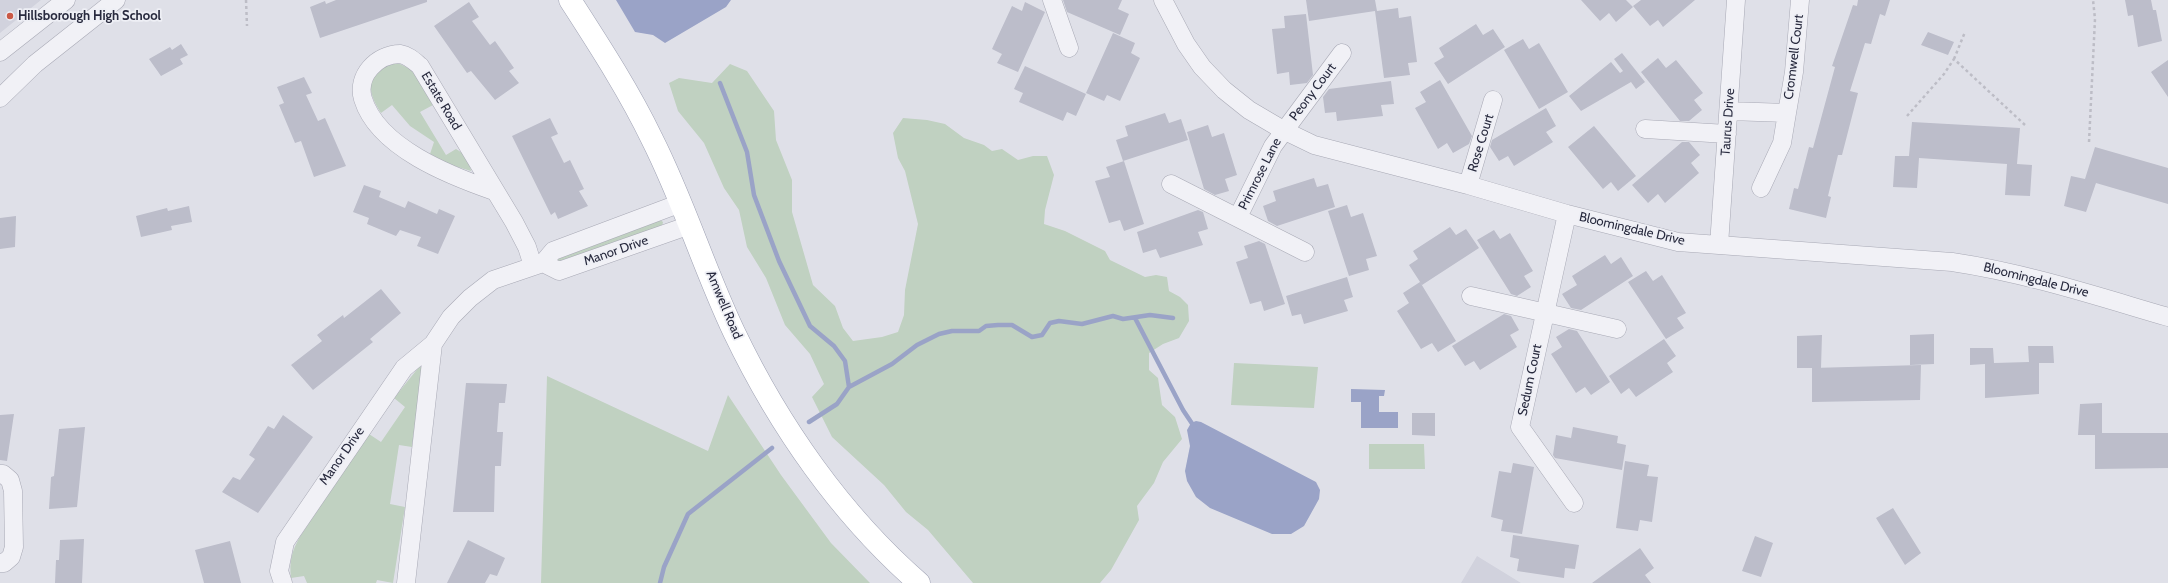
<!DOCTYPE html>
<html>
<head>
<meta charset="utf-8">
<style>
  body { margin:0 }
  canvas { display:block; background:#dfe0e8 }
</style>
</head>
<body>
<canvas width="2168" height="583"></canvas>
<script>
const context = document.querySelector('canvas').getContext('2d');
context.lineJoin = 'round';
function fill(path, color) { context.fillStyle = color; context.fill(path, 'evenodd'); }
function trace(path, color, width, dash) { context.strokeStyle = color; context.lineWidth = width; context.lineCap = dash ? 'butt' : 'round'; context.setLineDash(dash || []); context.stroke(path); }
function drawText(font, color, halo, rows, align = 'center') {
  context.font = font + ' Cabin,sans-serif'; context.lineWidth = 3.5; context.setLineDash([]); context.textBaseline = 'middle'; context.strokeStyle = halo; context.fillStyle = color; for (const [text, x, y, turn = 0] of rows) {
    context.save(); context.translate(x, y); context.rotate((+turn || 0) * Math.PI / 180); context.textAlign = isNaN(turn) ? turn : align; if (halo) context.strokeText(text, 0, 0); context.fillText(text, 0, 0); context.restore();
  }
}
fill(new Path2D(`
  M0,0H41L0,33Z
  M1477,556L1521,583H1461Z`), '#d1d2dd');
fill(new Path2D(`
  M398,63L412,70L433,105L420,112L446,155L456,149C464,153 470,162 471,171L451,165L430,154L434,142L410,126L392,105L381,113C365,89 366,69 398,63Z
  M730,64L747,71L774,111L776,140L792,180V212L813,285L835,306L843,328L853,341L882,337L898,332L904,315L905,290L918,224L905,171L898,158L893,133L903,118L927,120L945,124L964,138L984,145L992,151L1002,149L1018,160L1033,156H1047L1054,175L1045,210L1044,224L1065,231L1105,251L1110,260L1145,277L1156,275L1167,277L1169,291L1180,297L1188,305L1189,321L1179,338L1163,344L1149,353V370L1158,378L1162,405L1175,417L1182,439L1163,462L1154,483L1137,506L1139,520L1111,570L1100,583H973L928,530L906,512L884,485L832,437L812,397L824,384L810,354L785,325L766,278L747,247L739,210L724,188L704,143L678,111L669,83L679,78L712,83Z
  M660,220L663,222L662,226L554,264L555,256Z
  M1234,363L1318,367L1314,408L1231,405Z
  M419,367H422V370L412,447L399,445L390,504L405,507L393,583L377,580L376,583H307L304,576L291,578C289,561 292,550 301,535L369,434L381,442L405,407L394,398Z
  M547,376L708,451L728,395L781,475L831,543L870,583H541Z
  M1369,444H1424L1425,469H1369Z`), '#c0d1c1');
fill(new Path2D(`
  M616,0H731L726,7L665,43L653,35L635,32Z
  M1351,389L1385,390L1384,396H1379V412H1398V428H1361V402H1351Z
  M1196,421L1201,422L1316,482L1320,490L1319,499L1304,526L1291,534H1272L1210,508L1196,497L1187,481L1185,471L1190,446L1187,430L1191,423Z`), '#9aa3c7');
trace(new Path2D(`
  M720,83L747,152L754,195L779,261L810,326L834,346L845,361L849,387L837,404L809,422
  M1135,318L1183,410L1195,428
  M849,387L892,364L917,345L939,334L952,331H979L986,326L998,325H1012L1032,337L1042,335L1050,323L1059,321L1082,324L1113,316L1123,319L1150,315L1173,318
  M660,583L664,567L688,514L772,448`), '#9aa3c7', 4.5);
fill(new Path2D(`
  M336,0H427V2L320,38L310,7L325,1L326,4Z
  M1063,0H1122L1118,9L1129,14L1120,35L1067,12Z
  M1306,0H1375L1377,11L1398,8L1399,18L1411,16L1417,62L1408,63L1410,75L1384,78L1375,11L1309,21Z
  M1581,0H1626L1633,7L1616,22L1609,13L1600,21Z
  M1641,0H1695L1663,27L1658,20L1650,26L1633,6Z
  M1858,0H1890L1885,16L1880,14L1871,44L1865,43L1850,91L1858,93L1842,155H1838L1828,196L1831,197L1826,218L1789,209L1794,188L1798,189L1809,147L1813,148L1835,67L1832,66L1853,5L1857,6Z
  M2125,0H2151L2153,10H2156L2162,41L2138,47L2133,15L2128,16Z
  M469,2L479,17L472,21L490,45L495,41L514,68L509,71L519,83L495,100L471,71L467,73L434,26Z
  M1025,2L1045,12L1018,72L997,63L1002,54L992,49L1012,6L1022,11Z
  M1306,14L1313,75L1307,83L1290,85L1289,72L1277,74L1272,29L1285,28L1284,16Z
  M1476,24L1483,35L1493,29L1505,47L1448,84L1434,63L1444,57L1439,48Z
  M1928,32L1954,42L1948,55L1921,45Z
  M1113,33L1135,43L1131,53L1140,58L1120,101L1107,95L1104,101L1086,93Z
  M1523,39L1529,49L1539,43L1568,92L1539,109L1504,50Z
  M181,44L188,55L180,59L183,64L161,76L149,59L170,47L172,50Z
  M1622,53L1645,82L1636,89L1631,82L1581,111L1569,96L1611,62L1620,73L1623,71L1614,59Z
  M1658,58L1666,68L1676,60L1703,93L1694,100L1702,110L1689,121H1680L1641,72Z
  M2168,60V97L2151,72Z
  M1025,66L1086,94L1076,116L1067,112L1063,121L1019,102L1023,93L1014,89Z
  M304,77L312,93L306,95L318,121L325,118L346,166L314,177L301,141L295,143L279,105L284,103L277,87Z
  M1440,80L1472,136L1469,144L1453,153L1447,143L1438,149L1415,108L1426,102L1420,92Z
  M1391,81L1394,104L1381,105L1383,116L1337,121L1336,112L1325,113L1323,97L1329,89Z
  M1546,108L1556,126L1546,132L1553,142L1514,166L1508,156L1499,161L1490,147L1492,140Z
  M1165,113L1169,123L1181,119L1188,140L1123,161L1116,140L1128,136L1125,126Z
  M550,118L558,134L551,137L564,163L570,160L584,189L579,191L588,206L558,219L555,212L551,215L512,136Z
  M1912,122L2020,128L2017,164L2032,165L2030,196L2005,195L2007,164L1919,158L1917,188L1893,187L1895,156H1909Z
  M1208,125L1212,137L1224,133L1237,175L1225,179L1229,191L1215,195L1204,189L1187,132Z
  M1594,126L1636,176L1618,191L1611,182L1603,189L1568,147Z
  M1682,142H1689L1700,155L1691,163L1699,173L1665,203L1658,194L1648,203L1632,185Z
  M2095,147L2168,168V204L2096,183L2086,212L2064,206L2071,176L2085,179Z
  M1124,161L1144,224L1124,231L1120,220L1109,223L1095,181L1110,177L1106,167Z
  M1314,178L1317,187L1328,184L1335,207L1277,226L1268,221L1263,206L1276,201L1273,191Z
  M364,185L381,191L379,197L405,208L408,201L437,214L439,209L455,216L438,254L417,246L421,237L400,230L396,236L367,224L369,218L353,212Z
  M1347,205L1351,217L1363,213L1377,256L1366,259L1369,270L1349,276L1328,211Z
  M189,206L192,222L171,226L172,230L141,237L136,216L167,208L168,211Z
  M1198,210L1203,212L1208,229L1198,232L1203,245L1160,258L1156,249L1143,253L1137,232Z
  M16,216L15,247L0,249V218Z
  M1450,227L1456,235L1466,229L1479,248L1422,285L1409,265L1418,259L1413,251Z
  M1494,230L1500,239L1510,233L1533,271L1524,276L1531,287L1517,296L1511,294L1477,240Z
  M1259,241L1265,244L1285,304L1264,311L1261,301L1250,304L1236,262L1248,258L1244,246Z
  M1605,255L1611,264L1621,257L1633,276L1581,310L1571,308L1562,294L1577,285L1572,276Z
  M1646,271L1653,281L1662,275L1686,313L1677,318L1684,328L1666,339L1628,282Z
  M1347,277L1353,297L1344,300L1348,311L1304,324L1301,314L1292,316L1286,296Z
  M1420,282L1456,341L1438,352L1432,343L1421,349L1397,311L1409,303L1403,293Z
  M381,289L401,313L370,339L373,342L313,390L291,365L322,341L317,335L343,315L344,318Z
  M1504,314L1511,316L1519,330L1510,335L1517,347L1480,370L1474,361L1465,366L1452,346Z
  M1569,329L1577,331L1610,382L1591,395L1585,387L1576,393L1551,354L1562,347L1556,337Z
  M1934,334V364L1910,365V335Z
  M1822,335L1821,368H1797V336Z
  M1664,339L1676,356L1667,363L1673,372L1636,397L1629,388L1621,394L1609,376Z
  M2028,346H2053L2054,363H2039V394L1985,398V364L1970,365V348H1993L1994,363L2029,362Z
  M1921,365L1920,400L1812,402V368Z
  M466,383L507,384L505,403H499L497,432H503L501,466H495L494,512H453Z
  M2102,403V433H2168V468L2095,469V435H2078L2080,404Z
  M1412,413H1435V436L1412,435Z
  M14,414L7,461L0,460V415Z
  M283,415L313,437L258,513L222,492L233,477L240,480L255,459L249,455L268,426L274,429Z
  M85,427L77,507L49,509L51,477L54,476L59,429Z
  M1573,427L1618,436L1617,443L1626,445L1622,470L1555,458L1553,455L1556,435L1571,438Z
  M1625,461L1649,465L1647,476L1658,477L1652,522L1640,520L1638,531L1616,528Z
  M1513,463L1534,467L1522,534L1501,531L1503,520L1491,517L1499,471L1511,473Z
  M1893,508L1921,553L1905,565L1876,518Z
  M1513,535L1579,545L1575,569L1565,568L1564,578L1517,571L1519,559L1510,557Z
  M1755,536L1773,543L1761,577L1742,571Z
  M84,539L82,583H55L56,560H59L60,540Z
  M468,540L505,558L497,576L490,574L485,583H447Z
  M230,541L241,583H204L195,550Z
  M1640,548L1654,568L1645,575L1651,583H1592Z`), '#bcbdca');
const minor = new Path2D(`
  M1052,0L1069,48
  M1163,0L1186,44L1202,67L1224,90L1249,110L1283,130L1314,145L1468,185L1567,214L1678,242L1952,262C2026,273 2096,296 2168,317
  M0,52L66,0
  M0,98L35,64L116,0
  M1729,111L1787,113L1794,72L1800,0
  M1645,129L1727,134
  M1171,184L1305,252
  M1468,185L1493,100
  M1761,188L1782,143L1787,113
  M494,191C451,176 378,148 363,99C356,76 377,54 400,54C408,55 414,61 420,66L514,222L527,247L533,266
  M1567,214L1520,427L1574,503
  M1238,217L1273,146L1342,53
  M1719,245L1736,0
  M543,263L559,271L690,225
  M1471,296L1617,329
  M0,474H3L10,480L13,491L14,547L11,557L4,563H0
  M283,583L279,571L285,542L404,368L433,344L451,317L470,298L493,280L543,263L553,251L681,203
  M406,583L433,344`);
const major = new Path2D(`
  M570,0C599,45 629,91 652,139C684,202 704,269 734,332C779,426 841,515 919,583`);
trace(minor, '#a8a9b5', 19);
trace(major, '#9ea1b3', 23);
trace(new Path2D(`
  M246,0L247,26
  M1954,59L1965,32
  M1907,116L1944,74L1954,59L2025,125
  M2089,142L2095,19L2093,0`), '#bdbdc6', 2.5, [3, 3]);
trace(minor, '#f1f1f6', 18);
trace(major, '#fff', 22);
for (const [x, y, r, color] of [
  [10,16,4,"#ca5946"]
]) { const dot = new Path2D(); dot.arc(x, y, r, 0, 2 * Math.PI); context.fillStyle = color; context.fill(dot); trace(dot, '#eeeff5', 1.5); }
drawText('bold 13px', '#282a3e', '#eeeff5', [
  ["Hillsborough High School",18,16]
], 'left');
drawText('13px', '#282a3e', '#eeeff5', [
  ["Cromwell Court",1794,57,-83],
  ["Peony Court",1313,92,-53],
  ["Estate Road",441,101,59],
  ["Taurus Drive",1728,122,-86],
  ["Rose Court",1481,143,-73],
  ["Primrose Lane",1260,174,-63],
  ["Bloomingdale Drive",1632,229,13],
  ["Manor Drive",616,251,-19],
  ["Bloomingdale Drive",2036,280,14],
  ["Amwell Road",724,305,67],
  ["Sedum Court",1530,380,-78],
  ["Manor Drive",342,456,-55]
]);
</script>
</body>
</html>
